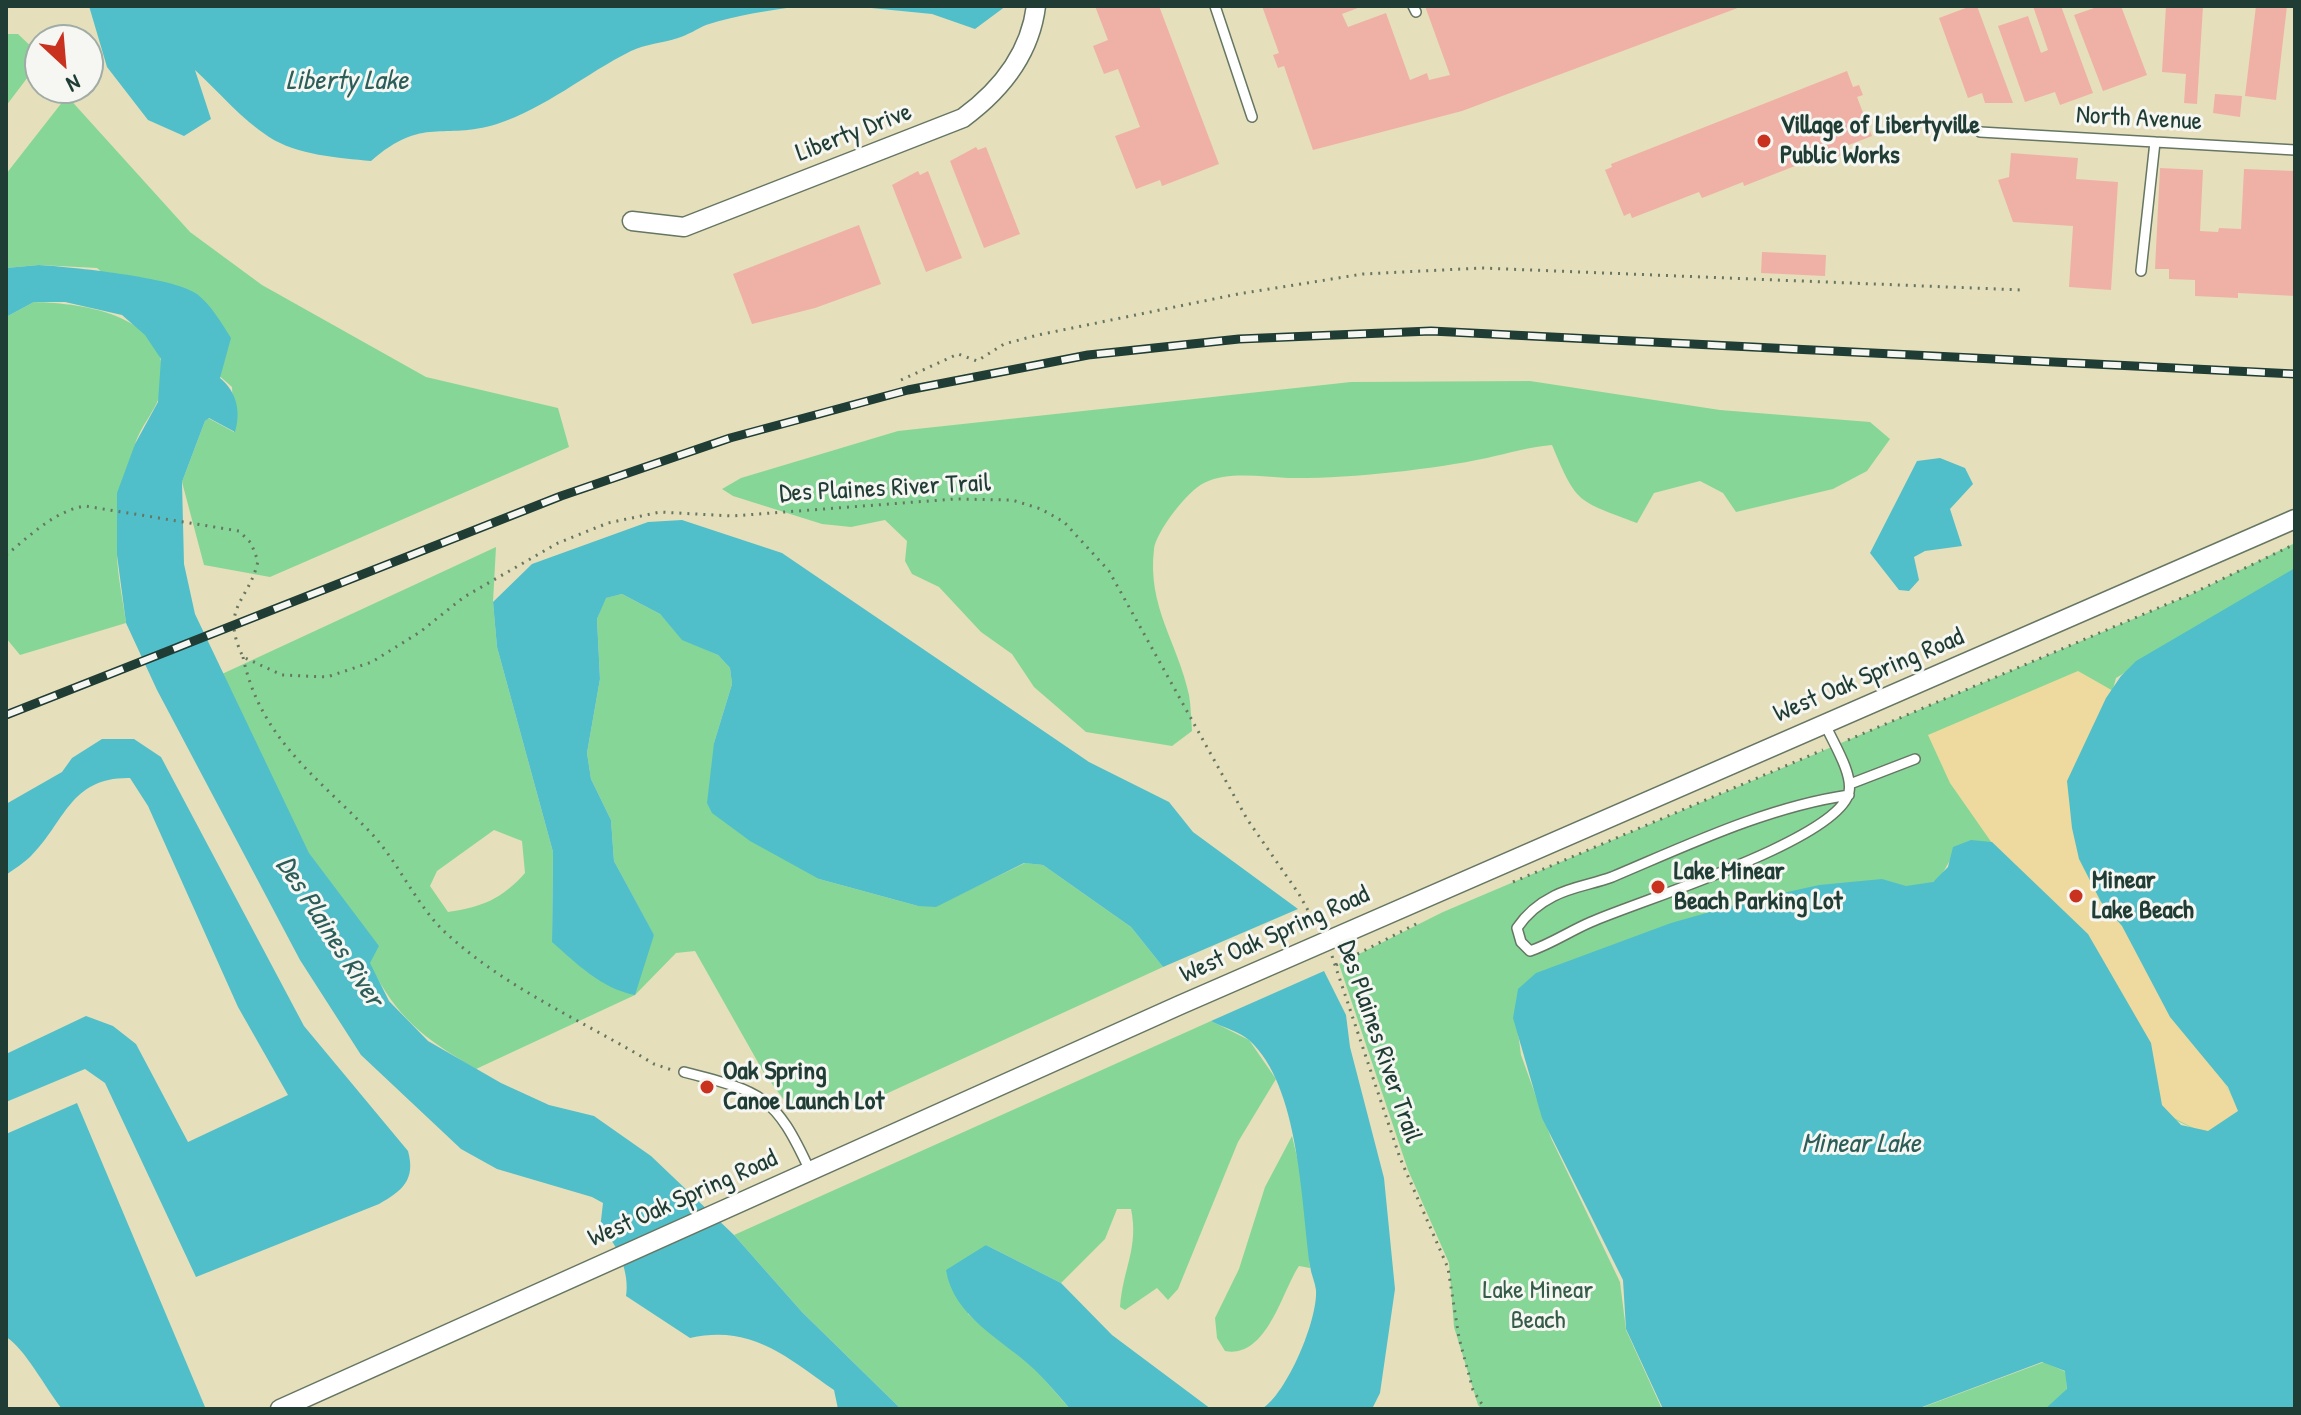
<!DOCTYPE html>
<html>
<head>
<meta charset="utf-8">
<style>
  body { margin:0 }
  #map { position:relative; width:2301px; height:1415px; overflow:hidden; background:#e6dfbb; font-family:"Patrick Hand",sans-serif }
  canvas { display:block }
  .frame { position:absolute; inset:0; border:8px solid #1f3d34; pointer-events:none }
  .north { position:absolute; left:24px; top:24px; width:80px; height:80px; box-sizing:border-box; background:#f6f6f2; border:2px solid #a0aca6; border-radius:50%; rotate:154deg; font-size:22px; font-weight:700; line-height:32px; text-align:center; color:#1f3d34 }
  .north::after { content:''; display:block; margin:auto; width:28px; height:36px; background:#c8321e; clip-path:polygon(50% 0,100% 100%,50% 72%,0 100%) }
</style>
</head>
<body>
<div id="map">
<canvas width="2301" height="1415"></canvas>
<div class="frame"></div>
<div class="north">N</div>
</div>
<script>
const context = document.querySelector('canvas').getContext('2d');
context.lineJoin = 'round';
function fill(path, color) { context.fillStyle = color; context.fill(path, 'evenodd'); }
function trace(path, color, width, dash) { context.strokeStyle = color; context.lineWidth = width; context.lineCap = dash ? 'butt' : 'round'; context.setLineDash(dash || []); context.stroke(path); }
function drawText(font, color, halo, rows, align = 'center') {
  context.font = font + ' "Patrick Hand",sans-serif'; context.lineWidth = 6; context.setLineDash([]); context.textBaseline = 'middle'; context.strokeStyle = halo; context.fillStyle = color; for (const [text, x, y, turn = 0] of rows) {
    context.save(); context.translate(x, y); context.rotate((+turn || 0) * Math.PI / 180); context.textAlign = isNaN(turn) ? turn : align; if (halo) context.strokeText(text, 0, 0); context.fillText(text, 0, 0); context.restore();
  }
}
fill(new Path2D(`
  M6,34H18L40,55V61L6,106Z
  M67,96L190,232L262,285L426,377L558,408L569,447L270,577L204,565L182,482L205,421L208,418L234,432L232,387L97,268L39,265L6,268V174Z
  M34,302C85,303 173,316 162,387C158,410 139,426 134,448C127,479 117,525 117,556C118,578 123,601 126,623L20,655L6,638V317Z
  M1530,381L1720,410L1870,422L1890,439L1867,471L1833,489L1736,512L1723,493L1700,481L1654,493L1637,523C1577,500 1577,505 1552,445C1528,447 1509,453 1487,458C1430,470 1345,479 1288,478C1262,477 1228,471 1204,483C1188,490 1156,532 1154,549C1147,607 1178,643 1189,695C1191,706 1191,719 1192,731L1172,746L1086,732L1034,687L1012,654L981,632L939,587L912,574L905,561L907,541L885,520L851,527L822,524L733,496L722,489L741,478L898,431L1351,382Z
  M2295,543V569L2116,678L2096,753L2162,972L2241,1112L2205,1134L2163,1114L1953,855L1941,876L1926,887L1516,1017L1521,1055L1551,1138L1620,1282L1626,1330L1662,1409H1482L1478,1405L1454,1327L1449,1263L1408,1170L1339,964L1443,912L2192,594Z
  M496,547L493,602L497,647L553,852L552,942L654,936L614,861L611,820L591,779L587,753L600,679L597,619L605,598L622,594L660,614L682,639L718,655L730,668L732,684L714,743L819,879L918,906H936L1025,863L1043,865L1131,927L1163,967L877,1098L816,1107L787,1104L764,1073L695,951L676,953L635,995L476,1069C422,1037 398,1019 369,963L378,946L309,854L222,674ZM494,830L522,841L525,873C502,899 482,907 448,912L430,886L437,871Z
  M1211,1021L1249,1040L1276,1079L1238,1142L1178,1289L1168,1300L1157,1288L1125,1310L1120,1307C1123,1268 1139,1248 1131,1209H1117L1105,1239L1061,1283L986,1245L968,1314L1037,1371L1070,1409H901L802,1312L734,1235Z
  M1292,1136L1303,1182L1310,1268L1299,1266C1282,1291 1267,1359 1225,1351L1217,1338L1215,1318L1239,1269L1265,1187Z
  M2044,1362L2066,1372L2067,1391L2045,1409H1918Z`), '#86d797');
fill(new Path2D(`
  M2078,671L2115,692L2159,968L2241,1112L2205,1134L2160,1111L1994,846L1950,783L1928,735Z`), '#eeda9e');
fill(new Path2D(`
  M89,6H802C771,10 736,15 706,25C697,29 688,35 678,38C663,43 645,44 631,51C585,74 546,108 497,124C442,141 424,115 371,161C339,158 297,155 269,137C241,119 219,92 195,70L211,119L184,136L148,120L107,67Z
  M851,6H1006L975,29L932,14Z
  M39,265C70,267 174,277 197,294C211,305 221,322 231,338L220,378C237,392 241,412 235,432L209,418L205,421L182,482L184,564L195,614L309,853L379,946L370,963L389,1001L428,1041L501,1083L549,1105L594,1116L651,1156L734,1235L802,1312L901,1409H838L834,1390C787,1357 751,1324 690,1338L626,1296C630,1275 618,1241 600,1229L603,1203L592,1197L497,1169L461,1149L361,1055L300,960L157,690L126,623L117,555V493L135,444L158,402L161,359L145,335L122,315L65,302H34L6,317V268Z
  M1940,458L1965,468L1973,484L1950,509L1962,546L1925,551L1914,557L1919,580L1909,591L1899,590L1870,553L1917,461Z
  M682,520L782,553L1089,762L1169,802L1193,832L1298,909L1163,967L1131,927L1043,865L1024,863L936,907L918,906L819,879L750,841L712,813L707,803L714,743L732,684L730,668L718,655L682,640L660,614L622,594L606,598L597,619L600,679L587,753L591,779L611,820L614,861L654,935L635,995C602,989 576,963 552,942L553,852L497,647L493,602L532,564L648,522Z
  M2295,568V1409H2045L2067,1389L2065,1371L2042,1362L1917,1409H1663L1626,1329L1623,1280L1542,1118L1513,1018L1518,989L1536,973L1671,923L1756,899L1819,885L1882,879L1906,886L1933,882L1948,867L1953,847L1971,840L1992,842L2088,934L2151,1043L2162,1105L2181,1125L2208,1131L2238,1111L2228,1087L2170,1017L2122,926L2101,902L2079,859L2072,828L2067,781L2106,698L2121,676L2136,661Z
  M102,739H134L161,757L304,1026L408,1151C416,1180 402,1191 379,1204L196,1277L105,1083L85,1069L6,1102V1054L86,1016L113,1026L136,1044L188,1142L288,1095L238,1007L148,806L130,778C70,777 65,822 31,856C24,863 14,869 6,875V804L62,772L72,758Z
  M1324,971L1346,1015L1350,1047L1384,1178L1395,1289L1380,1393L1372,1409H1262C1287,1393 1318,1320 1316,1290C1315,1282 1311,1274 1310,1266C1301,1203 1300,1086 1249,1040C1240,1032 1222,1027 1211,1021Z
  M77,1103L205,1407L200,1409H62C46,1389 24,1347 6,1337V1134Z
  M986,1245L1061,1283L1112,1335L1211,1409H1070C1059,1396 1048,1383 1036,1371C1005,1341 953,1317 946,1270Z`), '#51bfc9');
fill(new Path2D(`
  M1095,6H1159L1219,164L1162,186L1160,180L1136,189L1115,136L1140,127L1118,69L1104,74L1093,46L1108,40Z
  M1262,6H1363L1342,14L1348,27L1386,13L1410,80L1427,73L1429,80L1450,75L1425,6H1743L1462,111L1313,150L1284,66L1278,68L1273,55L1279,53Z
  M1971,6H1977L2013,103H1985L1982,93L1968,98L1939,18Z
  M2033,6H2061L2093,93L2060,105L2055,92L2025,102L1998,26L2028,16L2041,53L2048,50Z
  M2100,6H2121L2147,75L2103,91L2074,15Z
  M2166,6H2203L2197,104L2184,103L2186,74L2162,72Z
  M2256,6H2287L2276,100L2245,96Z
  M1847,71L1853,87L1859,85L1863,95L1857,97L1872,136L1846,146L1849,152L1836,157L1833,151L1744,186L1743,182L1702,198L1699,192L1632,218L1630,213L1624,216L1605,170L1612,167L1611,164Z
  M2215,94L2242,96L2240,117L2213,113Z
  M976,147L978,150L986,147L1020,234L984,248L950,161Z
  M2011,153L2078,158L2076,179L2118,182L2111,290L2069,287L2073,226L2013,222L1998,180L2009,177Z
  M2160,168L2203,170L2200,231L2218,232L2219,228L2241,229L2244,169L2295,171V296L2238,293V298L2195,296V280L2169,279V269H2155Z
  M918,171L920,175L928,171L962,258L926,272L892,185Z
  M859,225L881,284L815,308L752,324L733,274Z
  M1762,252L1826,255L1825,276L1761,273Z`), '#efb1a6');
const lane = new Path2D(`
  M1215,6L1252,117
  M1413,6L1416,12
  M1980,132L2295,150
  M2141,271L2155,142
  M1825,724C1832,741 1853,773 1849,792C1839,840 1638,901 1591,922C1570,931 1551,944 1530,951L1521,942L1517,928C1527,913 1538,904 1554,896C1571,887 1593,884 1612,877C1688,845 1767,807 1849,795
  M1850,784L1915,759
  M684,1072C763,1092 775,1095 810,1171`);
const street = new Path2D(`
  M632,221L684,227L963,118C1001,90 1030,54 1036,6
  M280,1409L1180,1005L2295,519`);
trace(lane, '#657663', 12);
trace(street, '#657663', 21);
trace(new Path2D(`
  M901,380L958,354L977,361L1004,344L1038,335L1238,294L1363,274L1482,268L2022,290
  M6,555C30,536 54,511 85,506L239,531L251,543L258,561C249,602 219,607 243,657L282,675L327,677L372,662L420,632L464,597L558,543L608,523L660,512L732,516L955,499L1012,500L1041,509L1064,522L1109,571L1247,819L1299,894L1316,925
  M243,657C260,738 316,776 370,832C399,862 416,906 447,934C507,989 585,1022 654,1064L672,1070
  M1848,740L2191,594L2295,544
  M1513,882L1823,750
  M1332,956L1400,1158L1448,1268L1459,1338L1473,1390L1485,1409
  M1336,965L1418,923`), '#657663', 3, [2, 6]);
trace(lane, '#fff', 9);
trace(street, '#fff', 18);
const rail = new Path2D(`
  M6,715L561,496L730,438L908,390L1088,355L1239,339L1431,331L2295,374`);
trace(rail, '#1f3d34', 9);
trace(rail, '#f6f6f2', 6, [18]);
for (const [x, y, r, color] of [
  [1764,141,8,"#c8321e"],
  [1658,887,8,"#c8321e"],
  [2076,896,8,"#c8321e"],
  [707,1087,8,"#c8321e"]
]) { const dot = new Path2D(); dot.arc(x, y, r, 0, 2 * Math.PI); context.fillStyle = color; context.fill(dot); trace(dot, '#f6f6f2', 3); }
drawText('26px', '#1f3d34', '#f6f6f2', [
  ["North Avenue",2139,119,3],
  ["Liberty Drive",854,133,-21],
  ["Des Plaines River Trail",885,489,-3],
  ["West Oak Spring Road",1869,676,-23],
  ["West Oak Spring Road",1275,935,-24],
  ["Des Plaines River Trail",1379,1042,71],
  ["West Oak Spring Road",683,1199,-24]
]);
drawText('bold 26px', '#1f3d34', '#f6f6f2', [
  ["Village of Libertyville",1780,126],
  ["Public Works",1780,156],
  ["Lake Minear",1674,872],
  ["Beach Parking Lot",1674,902],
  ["Minear",2092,881],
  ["Lake Beach",2092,911],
  ["Oak Spring",723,1072],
  ["Canoe Launch Lot",723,1102]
], 'left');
drawText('26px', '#345c48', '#f6f6f2', [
  ["Lake Minear",1538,1291],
  ["Beach",1538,1321]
]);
drawText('italic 28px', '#2c5e59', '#f6f6f2', [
  ["Liberty Lake",347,82],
  ["Des Plaines River",329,932,57],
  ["Minear Lake",1861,1145]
]);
</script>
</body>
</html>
